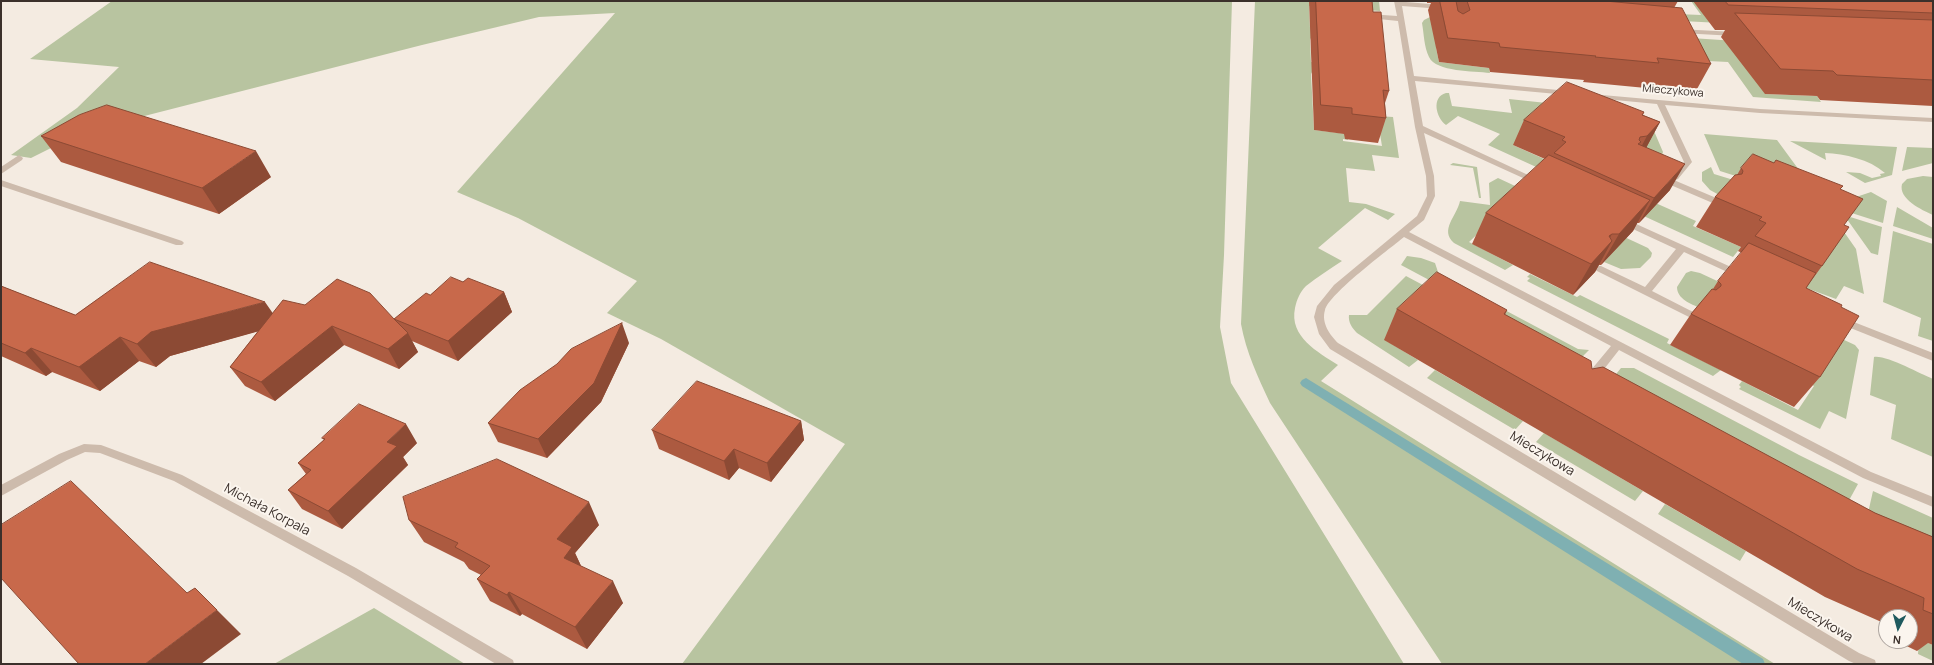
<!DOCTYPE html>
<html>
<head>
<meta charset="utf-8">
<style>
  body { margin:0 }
  #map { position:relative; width:1934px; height:665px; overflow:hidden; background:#f4ebe1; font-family:Manrope,sans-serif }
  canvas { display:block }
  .frame { position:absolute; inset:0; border:2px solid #3b302b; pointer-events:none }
  .north { position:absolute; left:1878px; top:609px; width:40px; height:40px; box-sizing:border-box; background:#fbf5ee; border:1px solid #aea6a0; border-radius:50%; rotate:186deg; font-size:11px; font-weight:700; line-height:16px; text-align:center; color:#3b302b }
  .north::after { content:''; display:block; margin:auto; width:14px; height:18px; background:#1f5a5e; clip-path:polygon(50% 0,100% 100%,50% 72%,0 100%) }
</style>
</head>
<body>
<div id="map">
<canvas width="1934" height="665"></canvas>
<div class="frame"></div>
<div class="north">N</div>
</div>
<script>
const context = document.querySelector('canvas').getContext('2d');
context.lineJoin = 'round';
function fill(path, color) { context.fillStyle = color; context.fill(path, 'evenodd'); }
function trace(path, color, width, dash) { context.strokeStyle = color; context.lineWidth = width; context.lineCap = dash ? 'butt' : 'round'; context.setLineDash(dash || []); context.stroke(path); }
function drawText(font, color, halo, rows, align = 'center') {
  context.font = font + ' Manrope,sans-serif'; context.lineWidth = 4; context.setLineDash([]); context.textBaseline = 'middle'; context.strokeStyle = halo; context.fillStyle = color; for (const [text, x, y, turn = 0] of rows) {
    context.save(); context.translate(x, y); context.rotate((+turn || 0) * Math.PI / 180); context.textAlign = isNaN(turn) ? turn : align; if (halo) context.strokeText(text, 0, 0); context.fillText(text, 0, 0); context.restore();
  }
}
fill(new Path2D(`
  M112,1H1232L1224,255L1220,327L1231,383L1404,664H682L845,444L661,339L607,313L637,281L518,218L457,192L615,13L539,17L422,45L113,124L61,143L31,158L11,155L77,108L119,67L30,59Z
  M1255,1H1379L1380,11L1309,6L1310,28L1315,29L1310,40L1311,62L1317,63L1311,74L1314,130L1347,134L1348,140L1343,139V141L1382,146L1377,116L1393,117L1399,158L1372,155L1375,171L1346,168L1349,202L1366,204L1395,214L1388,220L1365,208L1318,248L1342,261C1330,269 1317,277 1306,286C1300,292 1297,299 1295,308C1289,337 1318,352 1338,365L1321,381L1775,664H1442L1270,403C1258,377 1246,352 1241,324Z
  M1691,1H1706L1759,25L1682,21L1677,14L1701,15Z
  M1430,17L1448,49L1436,48L1439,62L1489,68L1490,73C1474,71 1436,72 1429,57C1424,47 1424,34 1422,23L1424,20Z
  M1691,38L1721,40L1933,50L1765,94L1817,96L1821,102L1753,97L1728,62L1708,61Z
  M1446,93H1449L1452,106L1512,113L1509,99L1631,112L1651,124L1663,152L1662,155L1513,145L1553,163L1545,171L1488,145L1500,134L1458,116L1446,125C1436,118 1431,97 1446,93Z
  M1704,134L1777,140L1824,204L1720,171Z
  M1790,141L1897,147L1892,175L1865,183L1846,172L1860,173L1872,178L1881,176L1880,174L1885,173C1869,159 1845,154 1825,153L1826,160Z
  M1907,147L1933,148V163L1902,171Z
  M1453,163L1477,167L1481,198H1479L1473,168L1450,165Z
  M1711,167L1714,174L1828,209L1856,249L1864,294L1844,286L1836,299L1798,285L1723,197L1710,190L1702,181V172Z
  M1923,176L1933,177V215C1922,210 1898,199 1902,184L1907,179Z
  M1498,178L1648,248L1652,253L1651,257L1640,268L1621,269L1604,262L1619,245L1488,224L1469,242L1513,265L1505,270L1454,243C1439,230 1457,216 1460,201L1490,205L1489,183Z
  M1561,178L1615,185L1696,221L1693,226L1741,247L1733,257Z
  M1871,192L1887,201L1883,223L1839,209L1835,204Z
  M1897,207L1933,228V239L1893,226Z
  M1844,215L1882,227L1878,255L1871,253Z
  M1893,231L1933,244V341L1918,336L1921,318L1883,302Z
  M1407,256L1421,258L1435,263L1439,275L1578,349L1589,350L1579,360L1401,265Z
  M1691,271L1700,273L1855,345L1859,350L1846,419L1829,411L1820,429L1739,389L1741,387L1739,385L1742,381L1798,410L1814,386L1700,308C1691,304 1677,299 1677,287L1686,273Z
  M1530,274L1577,297L1580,295L1669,339L1667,343L1721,370L1713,376L1527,281L1530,278L1527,277Z
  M1406,276L1575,366L1385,340L1418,360L1409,367L1357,333C1352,328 1348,322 1349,315H1367Z
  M1874,357C1887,355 1920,374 1933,379V457L1891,439L1896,405L1870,395Z
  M1621,368H1634L1799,455L1858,484L1847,504L1612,379Z
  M1435,370L1523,421L1515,430L1427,378Z
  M1544,433L1643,491L1635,501L1536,442Z
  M1873,491L1933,518V543L1868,513Z
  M1665,504L1746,551L1740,561L1658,514Z
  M374,608L465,664H274Z
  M1919,639L1933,645V661L1918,654Z`), '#b8c4a0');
fill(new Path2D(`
  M1306,378L1763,659L1765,664H1743L1302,386L1300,383L1302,380Z`), '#7fb0b2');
fill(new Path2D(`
  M1394,1L1442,5L1446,7L1442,9L1402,6L1414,76L1568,91L1572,93L1568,95L1415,81L1423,126L1541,181L1537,184L1534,183L1424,133L1434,176L1435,196L1424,220L1409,232L1871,472L1933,497V507L1863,478L1619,350L1594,382H1586L1585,379L1586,376L1611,346L1404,237C1388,250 1329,294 1325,310C1321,323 1330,335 1338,343L1859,653L1875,660L1876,664H1856L1849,661L1330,349L1319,334L1314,317L1317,306L1334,285L1417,216L1427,196L1426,176L1415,127L1398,21L1369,18L1365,16L1369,14L1397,16Z
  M1678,29L1735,32L1739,34L1735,36L1681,33L1677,31Z
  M1591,94L1760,109L1933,118V122L1760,113L1665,105L1692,162L1678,179L1675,180L1671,177L1684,162L1657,104L1594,98L1590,96Z
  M19,155L23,158L22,160L1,174V167Z
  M1662,175L1721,200L1722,202L1718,205L1715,204L1659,180L1658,178Z
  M1,180L182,241L184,243L182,245H176L1,186Z
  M1623,218L1742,272L1744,274L1742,276H1736L1684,252L1652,291L1697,314L1699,316L1694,319L1691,318L1595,270L1593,268L1595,266H1601L1645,287L1676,249L1620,223L1619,221L1620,219Z
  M1841,317L1933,353V361L1838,323L1836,321Z
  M84,444L101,445L182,475L356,568L513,660L514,664H496L348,576L174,481L100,453L85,452L67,460L1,496V485L59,454Z`), '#cdbbac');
fill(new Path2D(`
  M1309,1H1372L1373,12L1389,91L1385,103L1386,118L1378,143L1345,139L1344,134L1314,130Z
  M1427,1H1678L1674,8L1711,64L1697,89L1648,84L1646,88L1583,82L1584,80L1490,72L1489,68L1439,62L1428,10L1431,3H1427Z
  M1693,1H1933V106L1820,100L1817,96L1765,94L1721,37L1725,30H1715Z
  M1644,112L1643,115L1660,122L1646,148L1670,190L1639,223H1637L1633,231L1601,265H1599L1595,272L1573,295L1472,244L1486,213L1545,159L1513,145L1524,120Z
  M41,136L271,177L219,214L61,162Z
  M1741,168L1840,189L1844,225L1822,266L1806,288L1841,307L1820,377L1794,407L1670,345L1691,314L1713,289L1718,281L1742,253L1738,251L1741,247L1696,227L1715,197L1737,175Z
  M463,282L504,292L512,312L458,361L412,341L418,352L399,369L344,345L275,401L245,386L230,367L258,331L170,356L156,367L139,361L100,391L52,372L46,376L1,356V286L75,315L273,313L305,305L394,319L430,295Z
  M1397,309L1507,310L1505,315L1592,369L1875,513L1933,537V645L1928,643L1917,651L1896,641H1910V617H1886V624L1825,597L1384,340Z
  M629,343L601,402L547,458L498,442L488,423Z
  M801,421L804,440L771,482L739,468L729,480L659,449L652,430Z
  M322,438L417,443L403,457L408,465L342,529L302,509L288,490L306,474L298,463L324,440Z
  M409,520L599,525L575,553L581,566L623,603L587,649L522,614L520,616L490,601L477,579L481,575L469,569L464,562L424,542Z`), '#ac5a40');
fill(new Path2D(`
  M1660,122L1646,148L1633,162L1647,136Z
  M256,151L271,177L219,214L202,188Z
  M1685,164L1670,190L1639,223L1654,198Z
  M1650,200L1633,231L1601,265L1619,234Z
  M1612,234L1602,252L1612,241L1595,272L1573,295L1591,264L1609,236Z
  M504,292L512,312L458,361L448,341Z
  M265,302L281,325L170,356L156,367L137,344L151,332Z
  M622,323L629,343L601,402L547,458L538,439Z
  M332,326L344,345L275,401L261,382Z
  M408,333L418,352L399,369L388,349Z
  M120,337L139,361L100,391L79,367Z
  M31,348L52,372L46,376L25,353Z
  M801,421L804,440L771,482L767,463Z
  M406,424L417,443L403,457L408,465L342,529L328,511L387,442Z
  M734,449L739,468L729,480L724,461Z
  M589,502L599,525L575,553L583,570L564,558L557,539Z
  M613,581L623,603L587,649L575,627Z
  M509,592L522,614L520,616L507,595Z
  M217,610L241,634L201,664H145Z`), '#8c4a34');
const building = new Path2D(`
  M1316,1H1372L1373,12H1381L1389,91L1383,90L1386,118L1352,114V108L1321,105Z
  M1440,1H1456L1458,11L1463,14L1470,10L1467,1H1605L1682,8L1711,64L1657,58L1659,63L1595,57L1596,56L1500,47L1499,43L1448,38Z
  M1725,1H1933V13L1729,5Z
  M1735,13L1933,20V80L1837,75L1833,71L1781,69Z
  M1567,82L1644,112L1642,115L1660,122L1647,136L1640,137L1639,140L1641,142L1638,144L1685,164L1654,198L1554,153L1566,142L1562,140L1565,137L1524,120Z
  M107,105L256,151L202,188L41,136L79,115Z
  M1753,154L1774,163L1776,160L1843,186L1840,189L1863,199L1844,225L1849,227L1822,266L1755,236L1766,223L1759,220L1762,217L1715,197L1735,175L1742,174L1743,171L1741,168Z
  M1549,155L1650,200L1619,234H1612L1609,236L1612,241L1591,264L1486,213Z
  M1749,243L1816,273L1806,288L1842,305L1841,307L1859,316L1820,377L1691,314L1712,289L1716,290L1721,286V284L1718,281Z
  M150,262L265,302L151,332L137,344L120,337L79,367L31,348L25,353L1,343V286L75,315Z
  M1437,272L1507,310L1504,314L1591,361L1592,369L1603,367L1875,513L1933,537V614L1923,610L1924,598L1857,569L1397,309Z
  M451,277L463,282L468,278L504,292L448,341L394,319L408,333L388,349L332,326L261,382L230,367L283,300L305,305L337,279L370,293L394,319L426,293L430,295Z
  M622,323L594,383L538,439L488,423L520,390L557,364L571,349Z
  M697,381L801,421L767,463L734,449L724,461L652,430Z
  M359,404L406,424L387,442L397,446L328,511L288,490L311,470L298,463L325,439L322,438Z
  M497,459L589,502L557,539L572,547L564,558L613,581L575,627L509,592L507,595L477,579L490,566L455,547L458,543L409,520L403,497Z
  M71,481L187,593L195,588L217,610L145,664H79L1,578V525Z`);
fill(building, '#c8694b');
trace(building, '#8c4a34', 1);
drawText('11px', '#3b302b', '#fbf5ee', [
  ["Mieczykowa",1673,91,5]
]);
drawText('13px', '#3b302b', '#fbf5ee', [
  ["Mieczykowa",1542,454,31],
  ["Michała Korpala",267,510,28],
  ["Mieczykowa",1820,620,31]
]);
</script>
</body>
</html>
